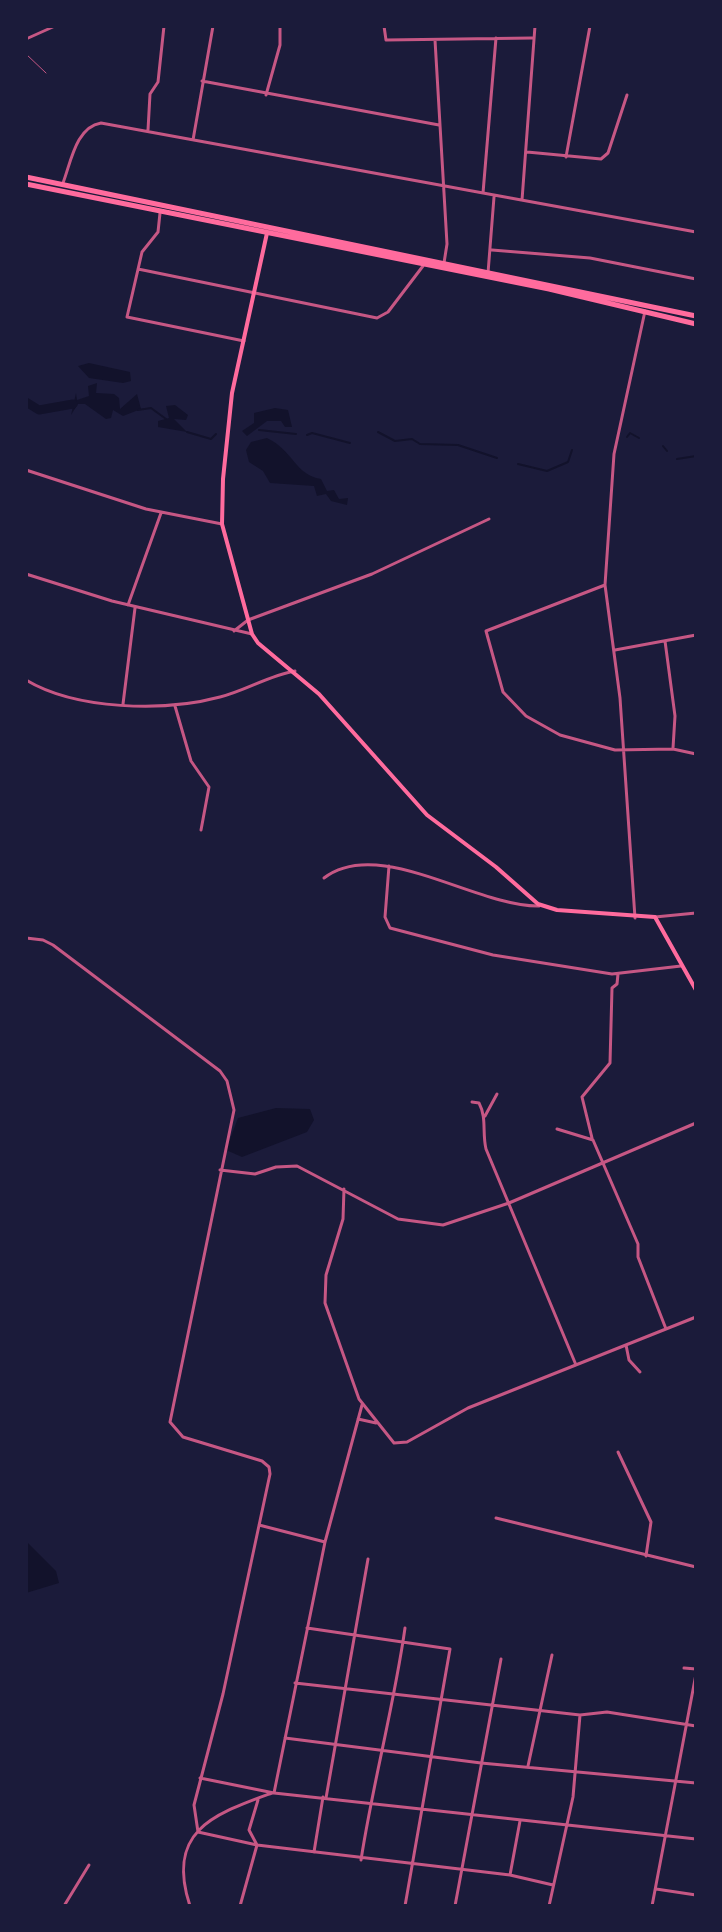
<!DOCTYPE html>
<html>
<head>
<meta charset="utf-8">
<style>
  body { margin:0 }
  #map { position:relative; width:722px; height:1932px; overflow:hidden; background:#1b1b3a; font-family:Commissioner,sans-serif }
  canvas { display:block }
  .frame { position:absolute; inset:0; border:28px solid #1b1b3a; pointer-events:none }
</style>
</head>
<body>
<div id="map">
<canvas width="722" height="1932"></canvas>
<div class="frame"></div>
</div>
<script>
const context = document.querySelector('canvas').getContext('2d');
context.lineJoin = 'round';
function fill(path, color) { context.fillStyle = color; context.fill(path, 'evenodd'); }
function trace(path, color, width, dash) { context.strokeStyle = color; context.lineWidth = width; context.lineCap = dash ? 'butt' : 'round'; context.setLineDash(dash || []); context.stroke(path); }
fill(new Path2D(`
  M89,363L130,372L131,381L123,383L89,378L78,366Z
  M97,383L96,393L114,394L119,398L120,409L137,394L141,409L123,416L113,410L111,418L106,419L85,404H78L71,415L76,393L77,400L89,396L88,386Z
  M175,405L188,415L186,420L174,419L187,432L158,427V421L169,418L166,406Z
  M275,408L288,410L292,427H285L281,421H267L247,436L242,431L254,423V413Z
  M267,438C293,450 295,475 321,479L327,491L334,490L339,499L348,498L347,505L331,501L326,494L317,496L314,486L270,483L263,471L249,462L246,450L251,442Z
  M276,1108L310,1109L314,1120L307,1132L242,1157L226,1150L238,1118Z
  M26,1541L56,1571L59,1583L26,1593Z`), '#12122b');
trace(new Path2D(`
  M138,410L151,408L166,419
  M259,430L296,434
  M187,432L211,439L216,434
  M378,432L395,441L412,439L420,444L458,445L497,458
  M307,435L312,433L350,443
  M627,437L630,433L639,438
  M663,446L667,451
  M677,459L696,456
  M518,464L547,471L568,462L572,450`), '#12122b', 2);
trace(new Path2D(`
  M26,402L39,410L73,404`), '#12122b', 9);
trace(new Path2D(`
  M26,54L46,73`), '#c65784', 1);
trace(new Path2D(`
  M384,26L386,40L532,38
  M26,39L55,26
  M435,40L447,244L444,263
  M202,81L439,125
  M266,95L280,45V26
  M148,130L150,94L158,82L164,26
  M193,140L213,26
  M527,152L601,159L608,153L627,95
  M566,157L590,26
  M63,183C71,162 76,127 101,123L696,232
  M483,193L496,38
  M522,200L535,26
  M160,213L158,232L142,252L127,317L244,341
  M492,250L590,258L696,279
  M138,269L377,318L388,312L423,266
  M488,273L494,197
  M26,470L146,509L222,524
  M26,574L112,601L252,634
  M605,585L486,631L503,692L526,716L560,735L615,750L673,749L696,754
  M128,605L161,513
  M234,631L248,620L372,574L489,519
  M665,641L675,716L673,748
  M615,650L696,635
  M26,680C76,710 164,712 220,697C245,691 270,675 295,671
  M123,704L135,608
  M175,706L191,761L209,787L201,830
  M389,866L385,917L390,928L493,955L612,974L681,966
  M324,878C379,836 476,907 539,906
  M655,917L696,913
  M635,918L620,698L605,585L614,454L645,311
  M26,938L43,940L53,945L220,1071L227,1081L234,1110L170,1422L183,1437L262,1461L269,1467L270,1474L223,1694L194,1805L198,1832L257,1845L510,1875L553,1885
  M472,1102L479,1103C487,1118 482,1132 486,1149L576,1365
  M485,1116L497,1094
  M557,1129L593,1140L638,1244V1257L666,1329
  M592,1138L582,1097L610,1063L612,988L617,984L618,974
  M220,1170L255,1174L276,1167L297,1166L398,1219L443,1225L509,1203L696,1123
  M344,1189L343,1219L326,1275L325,1303L359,1399L394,1443L407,1442L468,1408L696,1317
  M626,1345L629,1360L640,1372
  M358,1419L376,1423
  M618,1452L651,1522L646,1556
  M496,1518L696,1567
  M259,1525L325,1542
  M307,1628L450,1649L405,1906
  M684,1668L696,1669
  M295,1683L580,1715L607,1712L696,1726
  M285,1738L481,1763L696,1783
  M528,1766L552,1655
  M200,1778L274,1793L696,1839
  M274,1793L325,1542L362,1405
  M326,1798L368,1559
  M314,1852L323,1797
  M361,1860C373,1782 394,1706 405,1628
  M510,1875L520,1821
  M656,1889L696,1895
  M64,1906L89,1865
  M190,1906C165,1830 215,1814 272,1793
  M240,1906L257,1845L249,1830L258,1800
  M455,1906L501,1659
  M549,1906L573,1797L580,1715
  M652,1906L696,1674`), '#c65784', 3);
trace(new Path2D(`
  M267,233L232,393L223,479L222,524L252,634L258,643L319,694L427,815L496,867L538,904L557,910L655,917L696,990`), '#ff6b9d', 4);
trace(new Path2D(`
  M26,177L696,316
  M26,184L549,289L696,324`), '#ff6b9d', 5);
</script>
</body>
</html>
